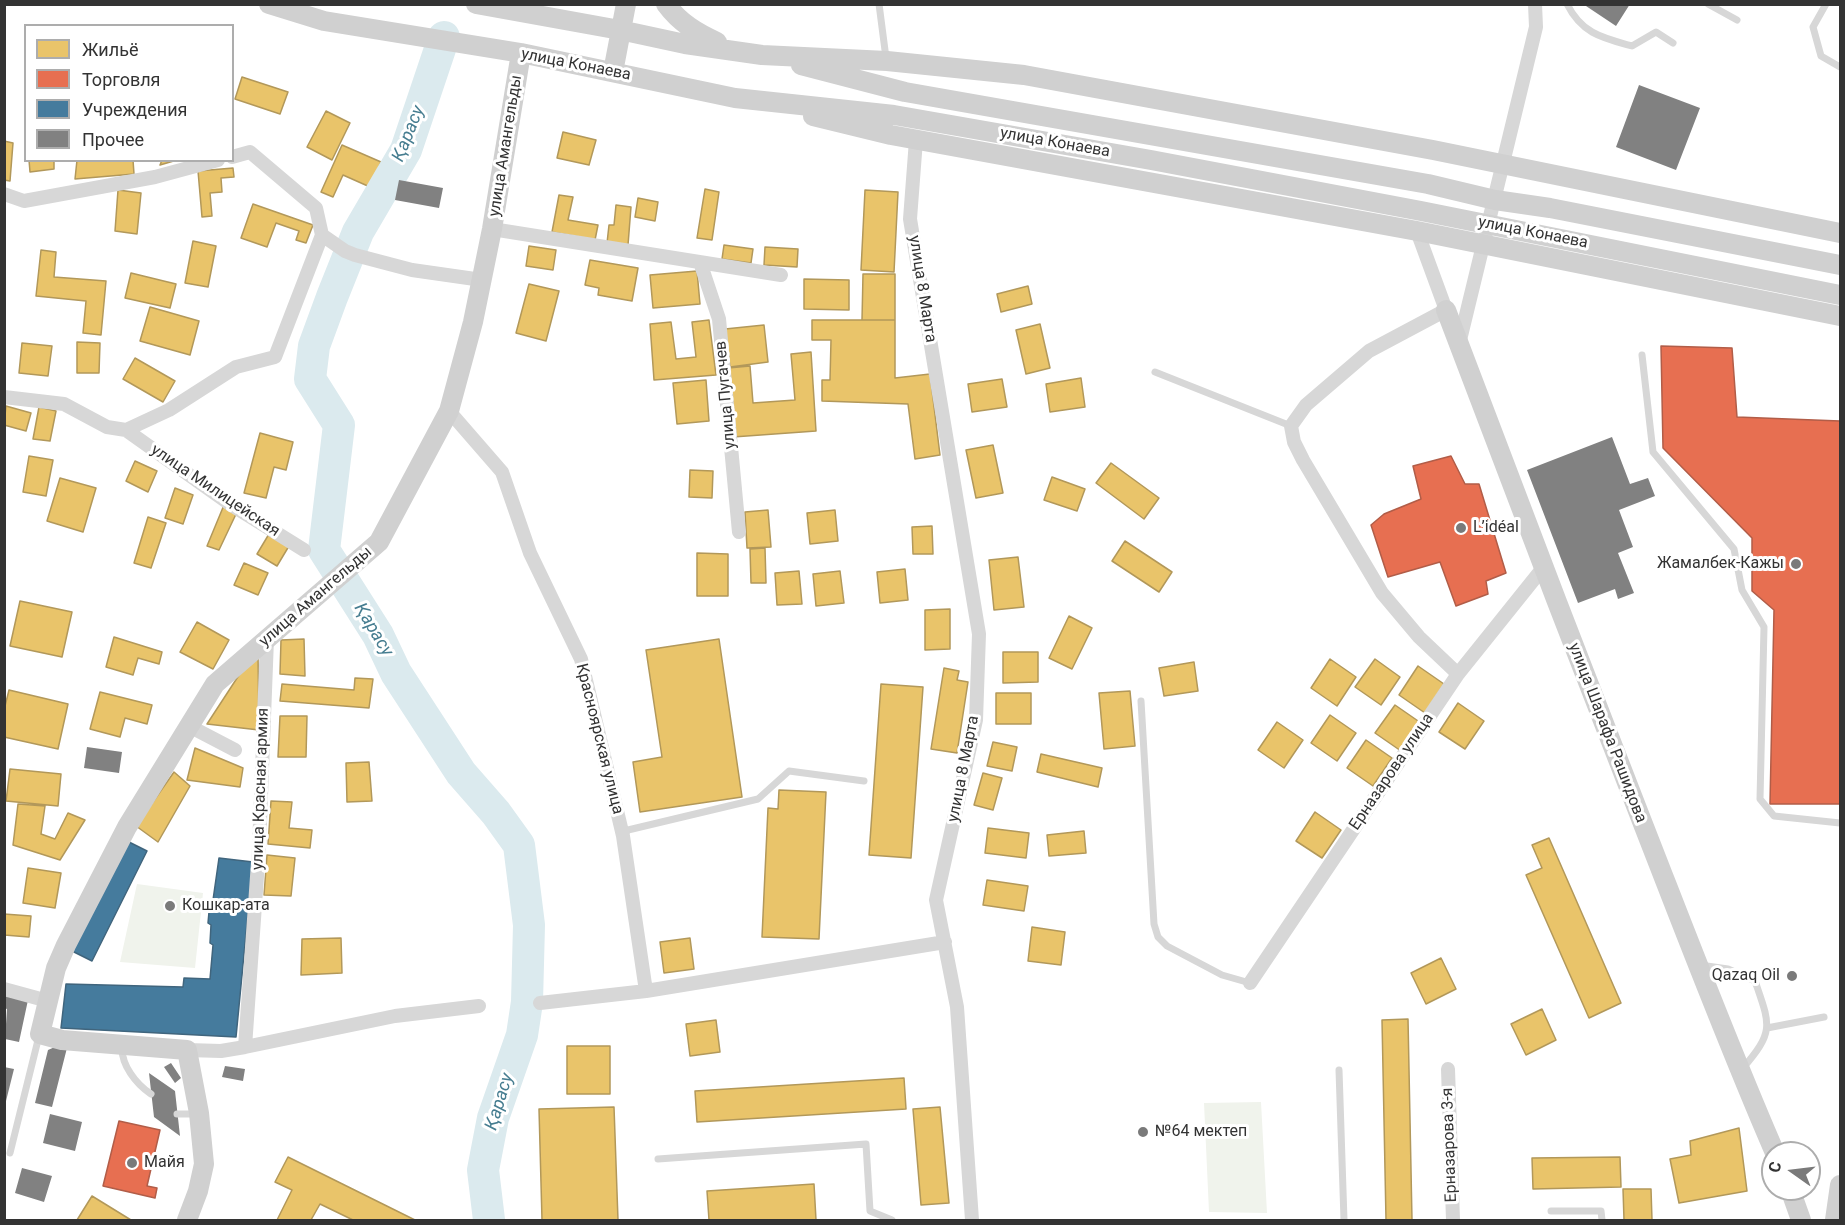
<!DOCTYPE html>
<html>
<head>
<meta charset="utf-8">
<style>
  body { margin:0 }
  #map { position:relative; width:1845px; height:1225px; overflow:hidden; background:#fff; font-family:Roboto,sans-serif }
  canvas { display:block }
  .frame { position:absolute; inset:0; border:6px solid #333; pointer-events:none }
  .legend { position:absolute; left:24px; top:24px; width:210px; height:138px; box-sizing:border-box; background:#fff; border:2px solid #adadad; margin:0; padding:8px 10px; list-style:none; font-size:18px; color:#333 }
  .legend li { display:flex; align-items:center; gap:12px; height:30px }
  .legend b { width:30px; border:2px solid #adadad }
  .north { position:absolute; left:1761px; top:1141px; width:60px; height:60px; box-sizing:border-box; background:#fff; border:2px solid #adadad; border-radius:50%; rotate:284deg; font-size:16px; font-weight:700; line-height:24px; text-align:center; color:#333 }
  .north::after { content:''; display:block; margin:auto; width:21px; height:27px; background:#7a7a7a; clip-path:polygon(50% 0,100% 100%,50% 72%,0 100%) }
</style>
</head>
<body>
<div id="map">
<canvas width="1845" height="1225"></canvas>
<div class="frame"></div>
<ul class="legend">
<li><b style="height:16px;background:#e9c46a"></b>Жильё</li>
<li><b style="height:16px;background:#e76f51"></b>Торговля</li>
<li><b style="height:16px;background:#457b9d"></b>Учреждения</li>
<li><b style="height:16px;background:#818181"></b>Прочее</li>
</ul>
<div class="north">С</div>
</div>
<script>
const context = document.querySelector('canvas').getContext('2d');
context.lineJoin = 'round';
function fill(path, color) { context.fillStyle = color; context.fill(path, 'evenodd'); }
function trace(path, color, width, dash) { context.strokeStyle = color; context.lineWidth = width; context.lineCap = dash ? 'butt' : 'round'; context.setLineDash(dash || []); context.stroke(path); }
function drawText(font, color, halo, rows, align = 'center') {
  context.font = font + ' Roboto,sans-serif'; context.lineWidth = 6; context.setLineDash([]); context.textBaseline = 'middle'; context.strokeStyle = halo; context.fillStyle = color; for (const [text, x, y, turn = 0] of rows) {
    context.save(); context.translate(x, y); context.rotate((+turn || 0) * Math.PI / 180); context.textAlign = isNaN(turn) ? turn : align; if (halo) context.strokeText(text, 0, 0); context.fillText(text, 0, 0); context.restore();
  }
}
fill(new Path2D(`
  M137,884L203,893L195,968L120,962Z
  M1261,1102L1267,1213L1209,1212L1204,1103Z`), '#f0f3ec');
const homes = new Path2D(`
  M242,77L288,92L280,114L235,99Z
  M326,111L350,123L332,160L307,147Z
  M563,132L596,140L589,165L557,158Z
  M4,141L13,143L10,181L4,180Z
  M342,145L381,162L370,187L343,175L333,197L321,192Z
  M29,160H54V169L30,172Z
  M77,160H133L134,174L75,179Z
  M162,160H177L160,165Z
  M233,168L234,177L221,178L222,192L210,193L212,216L202,217L198,171Z
  M705,189L719,192L712,240L697,238Z
  M118,190L141,193L137,234L115,231Z
  M865,190L898,192L894,272L861,270Z
  M559,195L573,197L568,220L598,225L595,240L552,232Z
  M638,198L658,202L655,221L635,217Z
  M253,204L313,225L306,243L296,240L299,231L276,223L267,247L241,238Z
  M616,205L631,207L628,245L607,243L609,225H614Z
  M193,241L216,246L208,287L185,283Z
  M724,245L753,249L751,263L722,259Z
  M529,246L556,250L553,270L526,266Z
  M765,247L798,249L797,267L764,265Z
  M41,250L56,252L54,277L106,281L101,335L83,333L86,301L36,296Z
  M590,260L638,268L632,301L598,295L599,288L585,285Z
  M697,271L700,304L653,308L650,275Z
  M131,273L176,284L170,308L125,298Z
  M863,274H895V320H862Z
  M804,279L849,280V310L804,309Z
  M529,284L559,291L546,341L516,333Z
  M1028,286L1032,304L1001,312L997,294Z
  M150,307L199,321L190,355L140,341Z
  M709,320L716,375L654,380L650,324L671,322L676,359L696,357L692,322Z
  M812,320H895V378L930,374L940,455L915,459L908,404L822,401V380H830L831,340H812Z
  M1040,324L1050,368L1026,374L1016,330Z
  M764,325L768,362L730,367L725,329Z
  M77,342L100,343L99,373H77Z
  M22,343L52,346L48,376L19,373Z
  M811,352L816,431L733,437L728,368L750,366L753,403L795,400L791,354Z
  M135,358L175,381L163,402L123,379Z
  M1081,378L1085,407L1050,412L1046,384Z
  M1002,379L1007,407L972,412L968,384Z
  M706,380L709,421L677,424L673,383Z
  M6,406L31,413L26,431L4,425Z
  M39,407L56,411L50,441L33,439Z
  M260,433L293,442L286,470L274,467L266,498L244,493Z
  M993,445L1003,493L976,498L966,450Z
  M29,456L53,460L46,496L23,492Z
  M135,461L157,471L148,492L126,481Z
  M1111,463L1159,498L1144,519L1096,483Z
  M690,470L713,471L712,498L689,497Z
  M1052,477L1085,489L1077,511L1044,500Z
  M60,478L96,488L83,532L47,521Z
  M175,488L193,495L183,524L165,518Z
  M224,505L237,512L219,550L207,546Z
  M768,510L771,547L747,548L745,512Z
  M835,510L838,541L810,544L807,513Z
  M148,517L166,523L151,568L134,563Z
  M932,526L933,554H913L912,527Z
  M269,534L289,546L277,566L257,554Z
  M1125,541L1172,572L1159,592L1112,561Z
  M765,548L766,583H751L750,549Z
  M697,553L728,554V596H697Z
  M1018,557L1024,607L994,610L989,560Z
  M244,563L268,573L258,595L234,585Z
  M905,569L908,600L880,603L877,572Z
  M799,571L802,604L777,605L775,573Z
  M840,571L844,603L816,606L813,574Z
  M20,601L72,612L62,657L10,646Z
  M950,609V649L925,650V610Z
  M1069,616L1092,628L1072,669L1049,658Z
  M197,622L229,640L213,669L180,652Z
  M114,637L162,652L159,664L138,658L133,675L106,667Z
  M304,639L305,676L280,674L281,640Z
  M719,639L742,797L640,812L633,762L662,757L646,650Z
  M1003,652H1038V682L1003,683Z
  M258,654L259,730L207,724L241,672Z
  M1330,659L1356,677L1337,706L1311,688Z
  M1375,659L1400,677L1381,705L1355,687Z
  M1194,662L1198,691L1164,696L1159,668Z
  M1418,666L1444,684L1425,713L1399,695Z
  M944,668L959,671L957,680L968,682L957,753L931,749Z
  M355,678L373,679L369,708L280,701L282,684L354,690Z
  M881,684L923,687L911,858L869,855Z
  M9,690L68,704L58,749L4,737V710Z
  M1130,691L1135,746L1104,749L1099,693Z
  M100,692L152,705L147,724L125,718L120,737L90,729Z
  M996,693H1031V724H996Z
  M1458,703L1484,721L1465,749L1439,732Z
  M1395,705L1421,723L1401,751L1375,733Z
  M1330,715L1356,733L1337,761L1311,743Z
  M280,716H307L306,757H278Z
  M1277,722L1303,740L1284,768L1258,750Z
  M1366,740L1392,758L1373,786L1347,768Z
  M993,742L1017,747L1012,771L987,766Z
  M195,748L243,768L240,787L187,780Z
  M1041,754L1102,768L1098,787L1037,772Z
  M369,762L372,801L347,802L346,763Z
  M10,769L61,774L58,806L6,801Z
  M174,772L190,786L158,842L136,826Z
  M983,773L1002,778L993,810L974,805Z
  M779,790L826,792L819,939L762,937L768,808L778,809Z
  M271,801L292,802L289,828L312,830L310,848L268,844Z
  M18,804L45,806L41,834L55,839L68,813L85,820L60,860L13,845Z
  M1315,812L1341,830L1322,858L1296,841Z
  M988,828L1029,833L1026,858L985,853Z
  M1084,831L1086,853L1049,856L1047,835Z
  M1549,838L1621,1003L1589,1018L1526,875L1542,868L1532,845Z
  M267,855L295,858L291,896L264,895Z
  M28,868L61,873L55,908L23,903Z
  M987,880L1028,886L1024,911L983,905Z
  M4,914L31,916L29,937L4,935Z
  M1032,927L1065,932L1061,965L1028,961Z
  M341,938L342,973L301,975L302,939Z
  M690,938L694,969L664,973L660,942Z
  M1441,958L1456,989L1426,1004L1411,973Z
  M1542,1009L1556,1040L1526,1055L1511,1024Z
  M1408,1019L1412,1220H1386L1382,1020Z
  M716,1020L720,1052L690,1056L686,1024Z
  M567,1046H610V1094H567Z
  M904,1078L906,1109L697,1122L695,1091Z
  M614,1107L618,1220H542L539,1109Z
  M940,1107L949,1203L921,1205L913,1109Z
  M1739,1128L1747,1191L1679,1203L1670,1159L1691,1155L1690,1141Z
  M288,1157L415,1220H353L320,1204L311,1220H277L292,1190L275,1182Z
  M1620,1157L1621,1187L1533,1189L1532,1158Z
  M814,1184L816,1220H709L707,1191Z
  M1623,1189H1651L1652,1220H1624Z
  M92,1196L131,1220H77Z`);
fill(homes, '#e9c46a');
trace(homes, '#b2985a', 1.5);
const shops = new Path2D(`
  M1661,346L1732,348L1737,417L1840,421V804H1770L1774,610L1752,591V538L1663,448Z
  M1451,456L1465,484H1479L1506,573L1486,581L1488,594L1456,606L1440,562L1388,577L1371,525L1384,514L1421,499L1413,466Z
  M119,1121L160,1130L147,1186L157,1188L155,1198L103,1186Z`);
fill(shops, '#e76f51');
trace(shops, '#b15d48', 1.5);
const public = new Path2D(`
  M125,840L147,851L92,961L70,950Z
  M219,858L253,862L236,1037L61,1028L66,984L183,987L184,978L210,979L213,945L210,943L211,925L208,923L210,901L213,900Z`);
fill(public, '#457b9d');
trace(public, '#40657d', 1.5);
trace(new Path2D(`
  M444,37L406,150L358,232L332,297L314,346L310,379L339,425L324,550L378,635L396,673L461,773L496,813L519,845L529,925L527,1002L522,1035L493,1118L483,1170L489,1220`), '#dbeaee', 32);
fill(new Path2D(`
  M1583,4H1630L1616,26Z
  M1639,85L1700,108L1676,170L1616,147Z
  M399,180L443,188L439,208L395,200Z
  M1612,437L1630,484L1648,478L1655,496L1619,510L1633,547L1618,553L1634,593L1618,599L1615,589L1578,603L1527,470Z
  M87,747L122,752L119,773L84,768Z
  M4,995L28,1000L19,1042L5,1039L7,1009L4,1008Z
  M64,1043L68,1044L52,1107L35,1103L48,1050Z
  M171,1063L181,1078L175,1083L164,1067Z
  M225,1066L245,1069L243,1081L222,1077Z
  M4,1067L14,1069L5,1105H4Z
  M149,1073L175,1091L180,1136L154,1117Z
  M50,1114L82,1122L75,1151L43,1143Z
  M22,1168L52,1176L44,1202L15,1193Z`), '#818181');
trace(new Path2D(`
  M879,4L886,58
  M1567,4C1582,34 1603,38 1632,46L1656,32L1673,43
  M1708,4L1737,20
  M1826,4L1813,27L1821,56L1840,67
  M1642,355L1653,452L1734,549L1742,590L1764,627L1760,799L1774,816L1840,823
  M1155,372L1291,426
  M1141,701L1154,924L1158,937L1167,946L1222,975L1250,983
  M624,835L628,830L758,799L789,771L864,781
  M1700,965L1728,969L1755,981C1770,1025 1775,1031 1743,1068
  M1767,1028L1824,1017
  M122,1046C121,1065 136,1084 151,1094
  M1339,1070L1344,1220
  M177,1114H196
  M10,1153L39,1036
  M658,1159L866,1144L870,1211L892,1220
  M1551,1211H1601L1602,1220`), '#d7d7d7', 7);
trace(new Path2D(`
  M916,140L910,219L979,634L976,720L936,900L957,1007L972,1220
  M4,194L24,201L155,177L218,160
  M492,229L781,275
  M1417,231L1446,310L1369,351L1306,405L1291,426L1294,442L1303,460L1382,593L1419,637L1458,674
  M322,235L345,251L355,255L412,270L482,280
  M700,262L719,319L739,532
  M1459,344L1536,27L1535,4
  M4,397L64,404L107,427L126,430L169,410L236,367L275,357L322,235L316,208L250,152L232,157
  M449,411L502,472L530,553L581,659L623,836L646,991
  M126,430L230,504L304,550
  M189,726L235,750
  M1250,983L1458,674L1543,568
  M4,989L48,1001
  M540,1003L646,991L945,942
  M245,1047L259,848L267,639
  M187,1050L221,1051L245,1047L395,1016L479,1006
  M1448,1069L1453,1220`), '#d7d7d7', 14);
trace(new Path2D(`
  M269,4L324,21L521,53L735,98L894,115L1151,160L1421,211L1840,295
  M476,4L620,30L685,44L762,55L887,61L1024,75L1433,150L1840,233
  M666,4C680,23 697,33 717,42
  M801,65L905,92L1428,184L1495,200L1550,208L1840,265
  M613,72L626,4
  M813,116L891,135L1417,231L1840,316
  M1446,310C1511,482 1576,653 1643,824C1686,934 1728,1045 1775,1153
  M1790,1189L1801,1220
  M187,1220L198,1191L204,1164L199,1113L187,1050L62,1040L40,1034L56,968L66,945L127,827L215,684L379,542L449,411L473,322L492,229L521,53
  M1835,1220L1840,1185`), '#d0d0d0', 20);
for (const [x, y, r, color] of [
  [1461,528,6,"#7a7a7a"],
  [1796,564,6,"#7a7a7a"],
  [170,906,6,"#7a7a7a"],
  [1792,976,6,"#7a7a7a"],
  [1143,1132,6,"#7a7a7a"],
  [132,1163,6,"#7a7a7a"]
]) { const dot = new Path2D(); dot.arc(x, y, r, 0, 2 * Math.PI); context.fillStyle = color; context.fill(dot); trace(dot, '#fff', 2); }
drawText('16px', '#333', '#fff', [
  ["улица Конаева",576,65,11],
  ["улица Конаева",1055,143,10],
  ["улица Амангельды",506,146,-81],
  ["улица Конаева",1533,233,11],
  ["улица 8 Марта",922,289,81],
  ["улица Пугачев",726,395,-95],
  ["улица Милицейская",215,491,34],
  ["улица Амангельды",316,597,-41],
  ["улица Шарафа Рашидова",1607,733,69],
  ["Красноярская улица",599,739,76],
  ["улица 8 Марта",964,769,-79],
  ["Ерназарова улица",1392,772,-56],
  ["улица Красная армия",261,789,-88],
  ["Ерназарова 3-я",1450,1145,-92]
]);
drawText('16px', '#333', '#fff', [
  ["L’idéal",1473,528],
  ["Жамалбек-Кажы",1784,564,"right"],
  ["Кошкар-ата",182,906],
  ["Qazaq Oil",1780,976,"right"],
  ["№64 мектеп",1155,1132],
  ["Майя",144,1163]
], 'left');
drawText('italic 18px', '#467d90', '#fff', [
  ["Қарасу",409,134,-68],
  ["Қарасу",373,630,59],
  ["Қарасу",500,1102,-73]
]);
</script>
</body>
</html>
